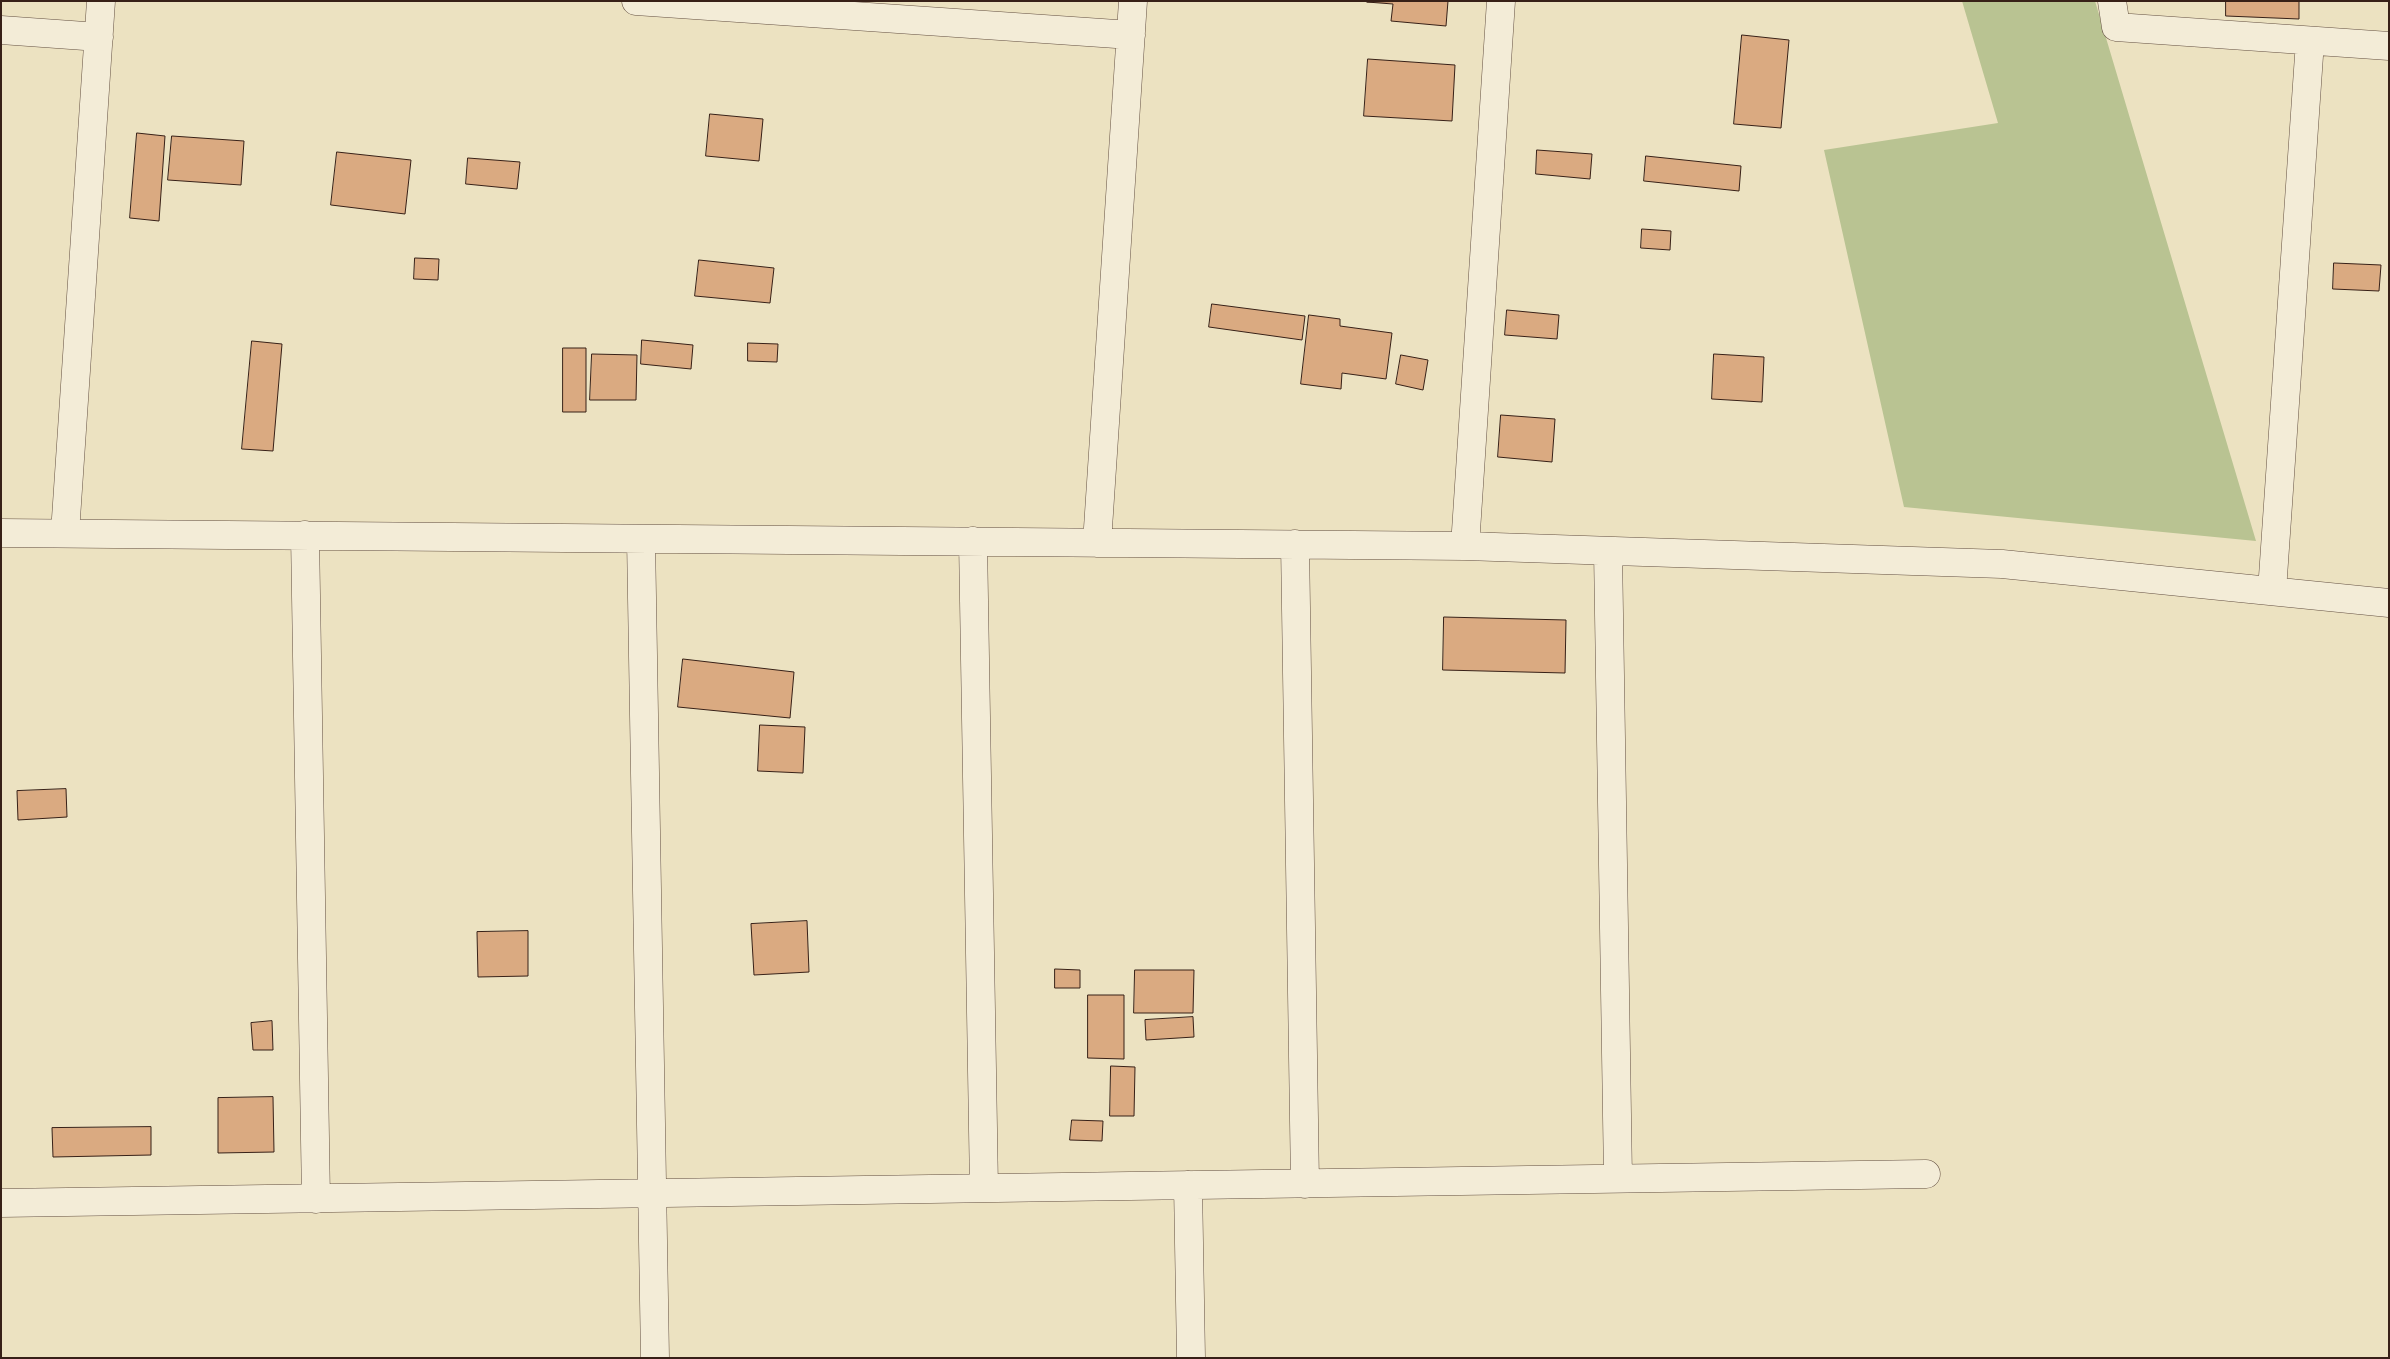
<!DOCTYPE html>
<html>
<head>
<meta charset="utf-8">
<style>
  body { margin:0 }
  #map { position:relative; width:2390px; height:1359px; overflow:hidden; background:#ece2c1; font-family:"IM FELL Great Primer",serif }
  canvas { display:block }
  .frame { position:absolute; inset:0; border:2px solid #372017; pointer-events:none }
</style>
</head>
<body>
<div id="map">
<canvas width="2390" height="1359"></canvas>
<div class="frame"></div>
</div>
<script>
const context = document.querySelector('canvas').getContext('2d');
context.lineJoin = 'round';
function fill(path, color) { context.fillStyle = color; context.fill(path, 'evenodd'); }
function trace(path, color, width, dash) { context.strokeStyle = color; context.lineWidth = width; context.lineCap = dash ? 'butt' : 'round'; context.setLineDash(dash || []); context.stroke(path); }
fill(new Path2D(`
  M1962,1H2095L2256,541L1904,507L1824,150L1998,123Z`), '#b9c392');
const building = new Path2D(`
  M1448,1L1446,26L1391,21L1393,4L1367,2Z
  M2226,1H2299V19L2226,16Z
  M1742,35L1789,40L1781,128L1734,124Z
  M1368,59L1455,65L1452,121L1364,116Z
  M710,114L763,119L759,161L706,156Z
  M137,133L165,136L159,221L130,218Z
  M172,136L244,141L241,185L168,180Z
  M1537,150L1592,154L1590,179L1536,174Z
  M337,152L411,160L405,214L331,205Z
  M1646,156L1741,166L1739,191L1644,181Z
  M468,158L520,162L517,189L466,184Z
  M1642,229L1671,231L1670,250L1641,248Z
  M415,258L439,259L438,280L414,279Z
  M699,260L774,268L770,303L695,296Z
  M2334,263L2381,265L2379,291L2333,289Z
  M1212,304L1305,316L1302,340L1209,327Z
  M1507,310L1559,315L1557,339L1505,335Z
  M1309,315L1340,319V326L1392,333L1386,379L1342,373L1341,389L1301,384Z
  M642,340L693,345L691,369L641,364Z
  M252,341L282,344L273,451L242,449Z
  M748,343L778,344L777,362L748,361Z
  M563,348H586V412H563Z
  M592,354L637,355L636,400H590Z
  M1714,354L1764,357L1762,402L1712,399Z
  M1401,355L1428,360L1423,390L1396,384Z
  M1501,415L1555,419L1552,462L1498,457Z
  M1444,617L1566,620L1565,673L1443,670Z
  M683,659L794,672L790,718L678,707Z
  M760,725L805,727L803,773L758,771Z
  M66,789L67,817L18,820L17,791Z
  M807,921L809,972L754,975L751,924Z
  M528,931V976L478,977L477,932Z
  M1055,969L1080,970V988H1055Z
  M1135,970H1194L1193,1013H1134Z
  M1088,995H1124V1059L1088,1058Z
  M1193,1017L1194,1037L1146,1040L1145,1020Z
  M272,1021L273,1050H253L251,1023Z
  M1111,1066L1135,1067L1134,1116H1110Z
  M273,1097L274,1152L218,1153V1098Z
  M1072,1120L1103,1121L1102,1141L1070,1140Z
  M151,1127V1155L53,1157L52,1128Z`);
fill(building, '#daaa81');
trace(building, '#372017', 1);
const minor = new Path2D(`
  M636,1L1131,35
  M2112,1L2116,27L2389,46
  M1,30L99,37
  M1,533L1465,546L2002,564L2389,603
  M65,533L101,1
  M305,535L316,1199
  M641,539L655,1358
  M973,541L984,1188
  M1097,543L1133,1
  M1295,544L1305,1184
  M1465,546L1501,1
  M1608,551L1618,1178
  M2272,591L2310,41
  M1188,1185L1191,1358
  M1,1203L1926,1174`);
trace(minor, '#645042', 29);
trace(minor, '#f3ecd7', 28);
</script>
</body>
</html>
